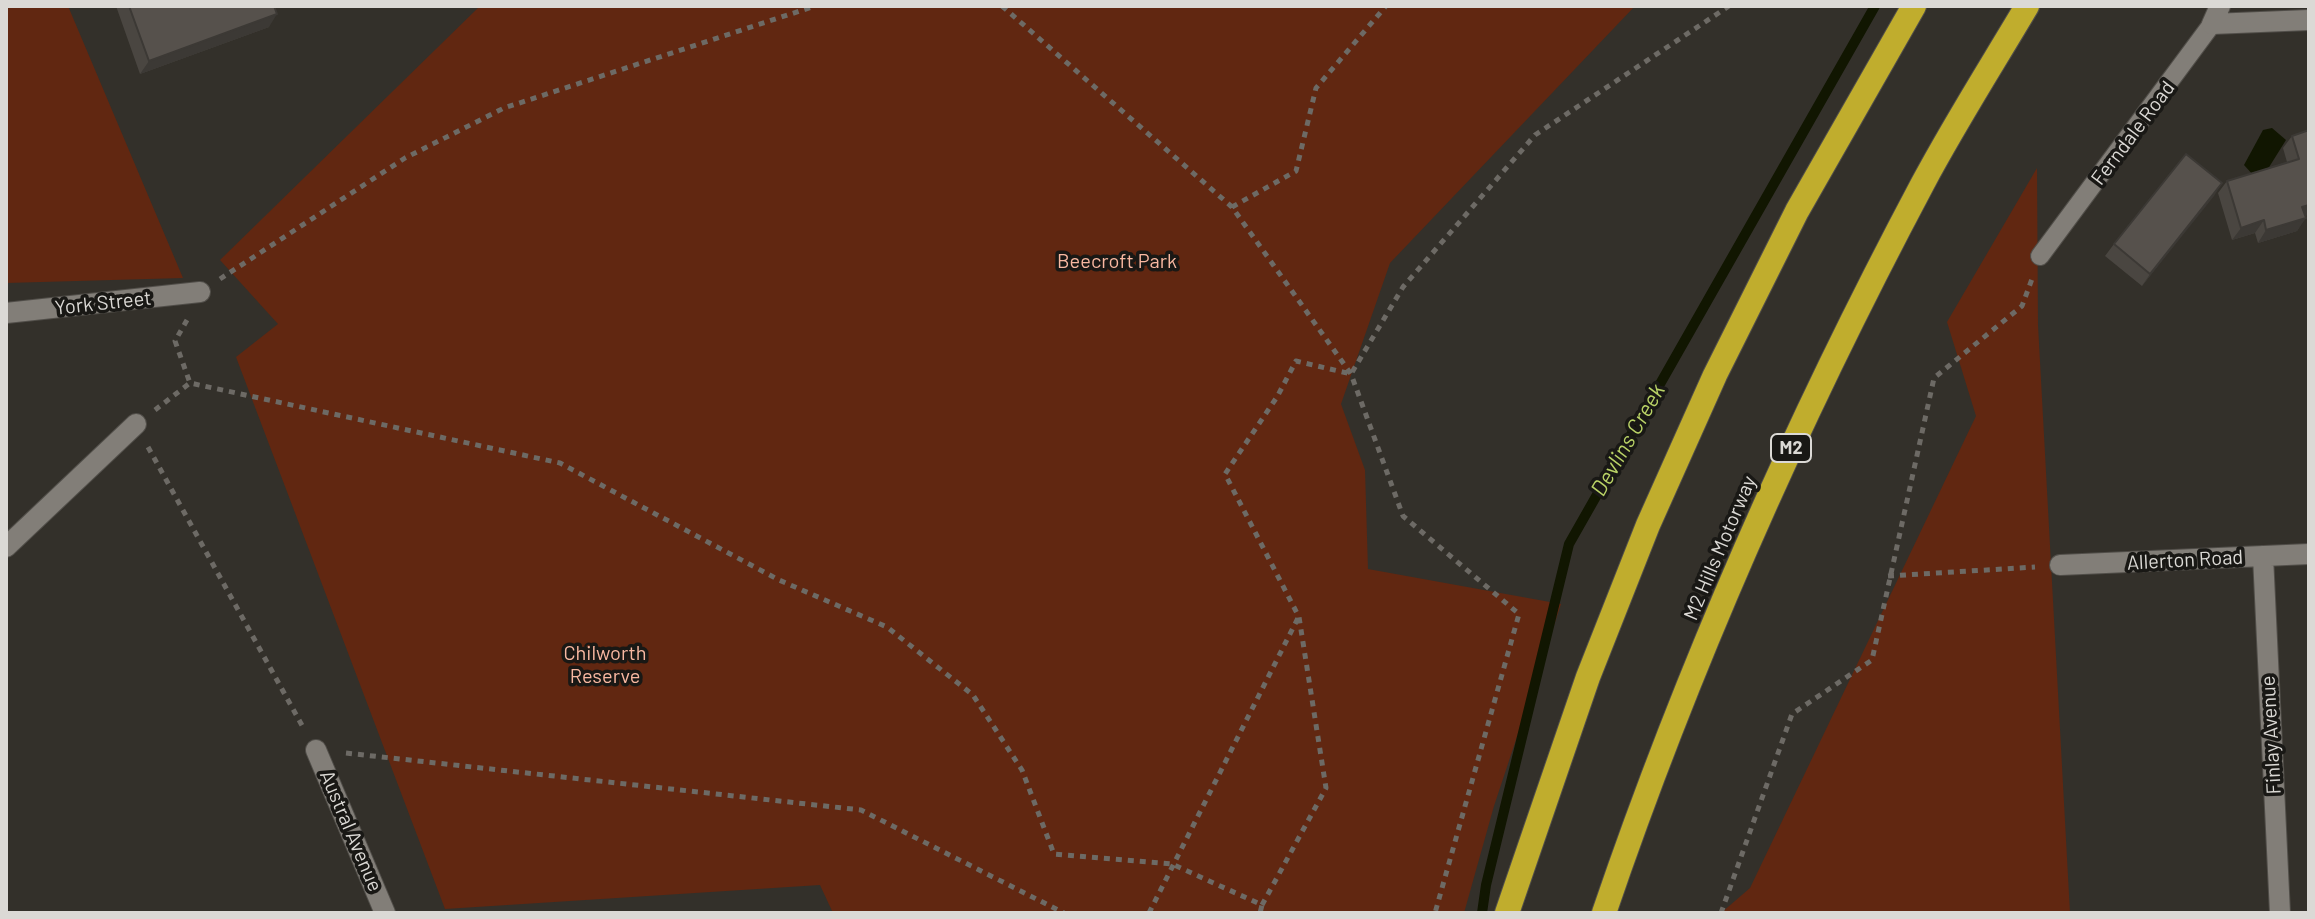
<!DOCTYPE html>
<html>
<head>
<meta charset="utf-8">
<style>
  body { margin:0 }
  #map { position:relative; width:2315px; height:919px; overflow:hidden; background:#33302a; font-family:Barlow,sans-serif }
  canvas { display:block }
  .frame { position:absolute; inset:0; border:8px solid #dbd9d5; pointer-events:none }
</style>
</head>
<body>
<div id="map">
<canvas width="2315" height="919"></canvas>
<div class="frame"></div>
</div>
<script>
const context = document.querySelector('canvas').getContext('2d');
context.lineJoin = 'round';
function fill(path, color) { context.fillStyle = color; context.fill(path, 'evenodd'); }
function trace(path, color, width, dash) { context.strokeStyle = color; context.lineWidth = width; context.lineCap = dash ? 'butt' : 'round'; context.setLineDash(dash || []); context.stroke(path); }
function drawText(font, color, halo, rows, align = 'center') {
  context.font = font + ' Barlow,sans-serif'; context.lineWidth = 7; context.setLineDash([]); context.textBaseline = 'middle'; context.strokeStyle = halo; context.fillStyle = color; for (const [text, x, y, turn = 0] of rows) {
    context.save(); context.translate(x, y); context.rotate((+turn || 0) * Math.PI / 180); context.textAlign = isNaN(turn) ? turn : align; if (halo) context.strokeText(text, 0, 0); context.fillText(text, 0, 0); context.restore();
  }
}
fill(new Path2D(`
  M6,6H68L183,278L6,283Z
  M480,6H1635L1390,263L1341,404L1365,470L1368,569L1561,604L1494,806L1464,913H833L820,885L445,909L236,357L278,324L220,260Z
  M2037,168L2038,325L2070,913H1721L1750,888L1976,416L1947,322Z`), '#612711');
fill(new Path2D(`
  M2272,128L2286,140L2266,172L2254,176L2244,165L2263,130Z`), '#111601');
trace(new Path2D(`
  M1482,913L1486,885L1569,544L1875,6`), '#111601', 10);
const lane = new Path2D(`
  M2040,256L2212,24`);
const street = new Path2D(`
  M2220,6L2212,24L2309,20
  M6,313L200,292
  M6,547L136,424
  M2263,556L2280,913
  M2060,565L2309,554
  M316,750L385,913`);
const highway = new Path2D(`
  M1507,913L1588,677L1648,525L1715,375L1797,211L1914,6
  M1604,913C1690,661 1798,418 1923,183C1955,123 1992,65 2027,6`);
trace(lane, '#514e49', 20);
trace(street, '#514e49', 22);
trace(highway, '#514e49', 26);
trace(new Path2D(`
  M1002,6L1232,207L1351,374L1403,516L1519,614L1435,913
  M1232,207L1296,171L1316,88L1386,6
  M220,279L405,158L504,108L815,6
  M187,320L175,341L190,383
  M155,410L190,383L560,463L779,580L887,627L973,695L1022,770L1054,854L1172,864L1262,905L1260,913
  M148,447L304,729
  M1888,576L2035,567
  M346,753L861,810L1064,913
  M1262,905L1326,788L1299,617L1225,474L1277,397L1296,361L1351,374L1403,287L1535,135L1729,6
  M1149,913L1298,618
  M1721,913L1792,714L1872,660L1934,378L2022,306L2032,279`), '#6d6a65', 5, [6, 6]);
trace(lane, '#827e78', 18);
trace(street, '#827e78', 20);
trace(highway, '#c0ad2d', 24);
fill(new Path2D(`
  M116,6H274L269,27L140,74Z
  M2309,130V211L2297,231L2258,243L2255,233L2232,240L2218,193L2227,181L2287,162L2283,148L2292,136Z
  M2222,183L2142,286L2105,256L2114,244Z`), '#4a4641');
fill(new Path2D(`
  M277,14L269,27L140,74L149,61Z
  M2222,183L2214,196L2142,286L2150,274Z
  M2309,205V211L2306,216L2293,220L2302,207Z
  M2306,218L2297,231L2258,243L2266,230Z
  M2264,220L2255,233L2232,240L2241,228Z`), '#3c3935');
const building = new Path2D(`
  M129,6H274L277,14L149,61Z
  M2309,130V205L2302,207L2306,218L2266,230L2264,220L2241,228L2227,181L2299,159L2292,136Z
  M2186,154L2222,183L2150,274L2114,244Z`);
fill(building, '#56514c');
trace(building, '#3c3935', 2);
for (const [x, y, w] of [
  [1791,448,40]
]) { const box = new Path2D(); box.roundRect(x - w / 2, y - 14, w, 28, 6); context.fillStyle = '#191815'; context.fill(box); trace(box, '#dbd9d5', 2); }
drawText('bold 18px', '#dbd9d5', null, [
  ["M2",1791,448]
]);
drawText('20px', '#dbd9d5', '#191815', [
  ["Ferndale Road",2133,133,-53],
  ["York Street",103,303,-6],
  ["M2 Hills Motorway",1720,548,-67],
  ["Allerton Road",2185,560,-3],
  ["Finlay Avenue",2271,735,-93],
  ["Austral Avenue",351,831,67]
]);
drawText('20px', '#f9b8a1', '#191815', [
  ["Beecroft Park",1117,261],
  ["Chilworth",605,653],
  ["Reserve",605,676]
]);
drawText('italic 22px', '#b9d266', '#191815', [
  ["Devlins Creek",1628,440,-60]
]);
</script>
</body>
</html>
